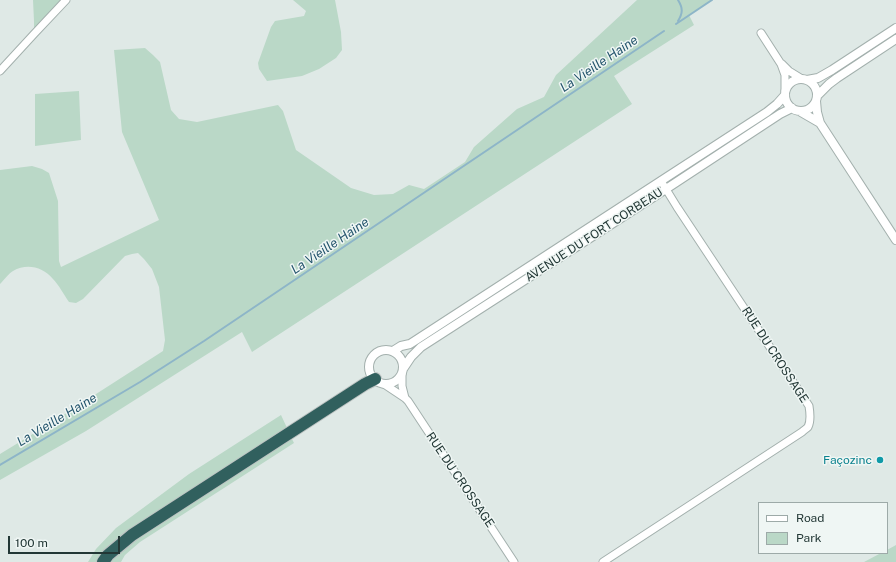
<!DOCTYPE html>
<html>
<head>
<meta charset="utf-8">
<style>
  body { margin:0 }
  #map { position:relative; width:896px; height:562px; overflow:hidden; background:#dfe9e6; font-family:"Public Sans",sans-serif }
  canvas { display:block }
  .legend { position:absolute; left:758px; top:502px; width:130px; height:52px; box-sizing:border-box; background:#eff6f4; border:1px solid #9daaa8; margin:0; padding:5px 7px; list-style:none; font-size:12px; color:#223735 }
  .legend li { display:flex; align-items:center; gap:8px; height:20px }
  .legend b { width:20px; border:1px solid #9daaa8 }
  .scale { position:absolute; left:8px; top:536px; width:112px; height:18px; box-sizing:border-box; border:2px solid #223735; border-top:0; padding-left:5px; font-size:12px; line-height:14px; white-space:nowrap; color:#223735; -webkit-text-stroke:3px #eff6f4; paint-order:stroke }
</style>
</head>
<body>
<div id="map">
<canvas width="896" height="562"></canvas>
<ul class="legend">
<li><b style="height:5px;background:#fff"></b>Road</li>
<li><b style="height:11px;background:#bad8c7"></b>Park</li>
</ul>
<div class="scale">100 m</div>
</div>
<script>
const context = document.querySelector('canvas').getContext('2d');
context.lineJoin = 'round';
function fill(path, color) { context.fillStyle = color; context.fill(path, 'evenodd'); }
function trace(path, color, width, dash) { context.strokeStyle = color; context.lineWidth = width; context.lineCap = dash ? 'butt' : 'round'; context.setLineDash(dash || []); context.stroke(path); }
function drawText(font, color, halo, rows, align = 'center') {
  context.font = font + ' "Public Sans",sans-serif'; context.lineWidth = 3; context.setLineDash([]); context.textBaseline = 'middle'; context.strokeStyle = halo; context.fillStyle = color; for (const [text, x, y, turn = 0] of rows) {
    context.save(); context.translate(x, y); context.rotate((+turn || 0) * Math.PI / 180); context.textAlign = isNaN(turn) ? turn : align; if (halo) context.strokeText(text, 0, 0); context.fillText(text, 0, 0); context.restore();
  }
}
fill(new Path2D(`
  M33,0H66L34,34V21Z
  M293,0H335L341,32L342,50L336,58L319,69L302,76L267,81L259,69L258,63L271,27L275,21L304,16L306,11Z
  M637,0H712L689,15L694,25L614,76L632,104L252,352L242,332L86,431L0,480V454L54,421L163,351L165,340L159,287L152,269L144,259L138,253L132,254L125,256L83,299L76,303L69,302C64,295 59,285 53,279C43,267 27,263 13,271C8,274 4,280 0,284V170L32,166L42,169L49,173L58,201L59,261L61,267L159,220L122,132L114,50L145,48L153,55L160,62L171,110L179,119L197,122L278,105L283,111L296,150L351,188L374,195L393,194L409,185L424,189L465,162L474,147L517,109L544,97L556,75Z
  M79,91L81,140L35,146V94Z
  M281,415L288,430L99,562H88L96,549L116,528L189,474Z
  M291,437L294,443L140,542L125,555L121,562H110L121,551L140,537Z
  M896,545V562H864L881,553H887V550Z`), '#bad8c7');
trace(new Path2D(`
  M678,0C683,8 683,13 678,21
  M676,24L712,0
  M0,465L140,382L204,341L664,31`), '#8db5c8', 2);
const minor = new Path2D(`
  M761,33L781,64L785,75V90
  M782,64L789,71L802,79
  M0,71L34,34L66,0
  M402,374V386L405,398
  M384,384L405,398L408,401L514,562
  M603,562L802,432C804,430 806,429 808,427C811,421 810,412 809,406L677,207L661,181`);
const tertiary = new Path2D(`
  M785 95a16 16 0 1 1 32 0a16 16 0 1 1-32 0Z
  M807,80L818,78L832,70L896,28
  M817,96L829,84L837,78L896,39
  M816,101L817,112L820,123L896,240
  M801,112L820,123
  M369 367a17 17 0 1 1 34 0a17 17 0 1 1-34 0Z
  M393,351L401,346L410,344L767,112L777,104L785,95
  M403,369L411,357L421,347L666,189L780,114L792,108`);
const motorway = new Path2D(`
  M103,562L108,555L132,535L365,384L375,379`);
trace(minor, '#a3b0ad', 9);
trace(tertiary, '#a3b0ad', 10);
trace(motorway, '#bdc3c2', 14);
trace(minor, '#fff', 7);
trace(tertiary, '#fff', 8);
trace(motorway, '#31605e', 12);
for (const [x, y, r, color] of [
  [880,460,4,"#0f9aa8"]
]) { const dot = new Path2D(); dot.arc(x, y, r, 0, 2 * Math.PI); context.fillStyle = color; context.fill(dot); trace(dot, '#eff6f4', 1.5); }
drawText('12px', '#223735', '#eff6f4', [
  ["AVENUE DU FORT CORBEAU",594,235,-33],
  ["RUE DU CROSSAGE",775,355,57],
  ["RUE DU CROSSAGE",460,480,56]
]);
drawText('12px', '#0d838f', '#eff6f4', [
  ["Façozinc",872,460]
], 'right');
drawText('italic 13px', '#23546c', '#eff6f4', [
  ["La Vieille Haine",599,64,-34],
  ["La Vieille Haine",330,246,-34],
  ["La Vieille Haine",57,420,-31]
]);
</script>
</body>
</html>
